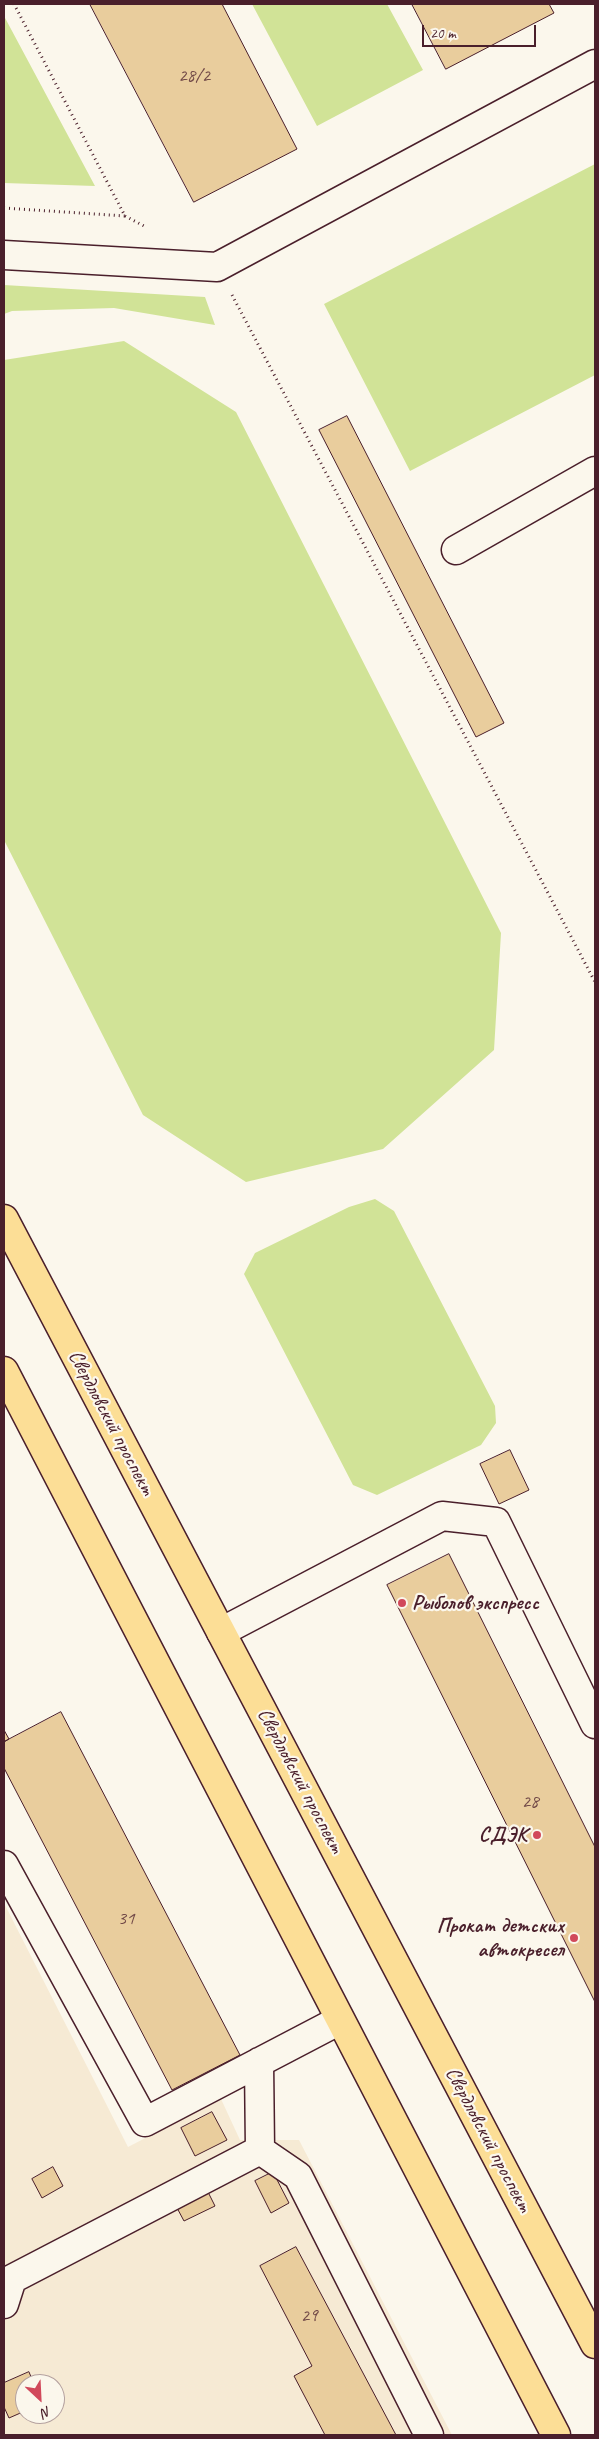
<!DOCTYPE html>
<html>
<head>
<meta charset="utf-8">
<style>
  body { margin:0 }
  #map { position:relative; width:599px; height:2439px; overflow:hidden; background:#fbf7ec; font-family:Caveat,sans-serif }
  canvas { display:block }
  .frame { position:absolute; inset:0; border:5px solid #4a1f2b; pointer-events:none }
  .north { position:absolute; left:15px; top:2374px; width:50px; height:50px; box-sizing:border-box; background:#fbf7ec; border:1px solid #b4a19f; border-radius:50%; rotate:155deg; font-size:14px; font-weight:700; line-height:20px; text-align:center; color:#4a1f2b }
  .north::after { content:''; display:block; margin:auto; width:18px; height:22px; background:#d1495b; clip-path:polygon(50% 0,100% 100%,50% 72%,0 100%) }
  .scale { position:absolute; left:422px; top:25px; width:114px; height:22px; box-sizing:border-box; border:2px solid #4a1f2b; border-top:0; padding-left:6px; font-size:15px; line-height:18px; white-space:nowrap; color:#4a1f2b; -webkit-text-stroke:4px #fbf7ec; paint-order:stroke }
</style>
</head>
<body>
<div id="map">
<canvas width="599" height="2439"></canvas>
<div class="frame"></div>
<div class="north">N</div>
<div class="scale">20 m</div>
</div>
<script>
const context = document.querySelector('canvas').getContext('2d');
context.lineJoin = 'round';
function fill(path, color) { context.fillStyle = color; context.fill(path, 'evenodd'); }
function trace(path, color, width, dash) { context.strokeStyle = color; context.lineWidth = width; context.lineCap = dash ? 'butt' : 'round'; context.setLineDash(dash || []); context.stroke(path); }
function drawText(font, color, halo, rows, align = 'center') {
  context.font = font + ' Caveat,sans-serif'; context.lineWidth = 4.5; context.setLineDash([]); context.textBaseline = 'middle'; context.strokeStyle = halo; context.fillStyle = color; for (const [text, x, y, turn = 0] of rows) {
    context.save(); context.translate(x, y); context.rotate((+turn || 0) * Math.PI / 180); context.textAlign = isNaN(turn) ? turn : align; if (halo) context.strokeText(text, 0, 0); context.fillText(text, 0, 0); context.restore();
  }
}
fill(new Path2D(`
  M4,1903L128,2147L221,2099L240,2140H299L452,2435H4ZM25,2384H55V2414H25Z`), '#f6ead4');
fill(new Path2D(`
  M252,4H387L423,70L317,126Z
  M4,16L95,186L4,183Z
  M595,164V375L410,471L324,304Z
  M4,285L205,297L215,325L114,308L12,311L4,314Z
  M124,341L236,412L501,933L494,1050L383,1149L246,1182L143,1115L4,840V360Z
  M375,1199L394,1211L495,1406L496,1423L481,1445L377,1495L353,1485L244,1274L255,1253L349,1207Z`), '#d1e397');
const building = new Path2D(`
  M90,4H222L297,149L194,202Z
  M412,4H549L554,13L446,69Z
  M347,416L504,723L476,737L319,430Z
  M510,1450L529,1490L499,1504L480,1464Z
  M449,1554L595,1847V2002L387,1585Z
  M61,1712L240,2055L172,2090L4,1768V1742Z
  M4,1730L9,1739L4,1742Z
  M212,2112L227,2140L195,2156L181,2128Z
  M53,2167L63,2186L42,2198L32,2179Z
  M273,2172L289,2203L271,2213L255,2181Z
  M207,2190L215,2206L184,2221L176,2206Z
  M296,2247L396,2435H325L294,2376L312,2366L260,2266Z
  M29,2372L34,2384H25V2411L9,2418L4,2407V2383Z`);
fill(building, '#e9cd9d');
trace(building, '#4a1f2b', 1);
const minor = new Path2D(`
  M4,255L217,267L595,64
  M456,550L595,471
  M221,1632L442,1516L496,1522L595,1724
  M4,1865L145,2122L340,2020
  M260,2150L298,2176L429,2435
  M4,2304L12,2279L260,2150L259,2062`);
const major = new Path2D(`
  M4,1219L595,2344
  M4,1371L556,2435`);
trace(minor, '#4a1f2b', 31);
trace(major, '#4a1f2b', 31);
trace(new Path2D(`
  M4,208L125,216L14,4
  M125,216L146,227
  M232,295L595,982`), '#4a1f2b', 3, [1, 4]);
trace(minor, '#fbf7ec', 28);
trace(major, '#fcde96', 28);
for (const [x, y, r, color] of [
  [402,1603,5,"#d1495b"],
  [537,1835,5,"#d1495b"],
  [574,1938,5,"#d1495b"]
]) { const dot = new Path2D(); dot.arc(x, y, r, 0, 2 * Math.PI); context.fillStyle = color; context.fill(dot); trace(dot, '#fbf7ec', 2); }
drawText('19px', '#724a48', null, [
  ["28/2",194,76],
  ["28",530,1802],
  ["31",126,1919],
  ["29",309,2316]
]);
drawText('21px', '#4a1f2b', '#fbf7ec', [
  ["Свердловский проспект",111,1423,62],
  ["Свердловский проспект",300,1781,62],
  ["Свердловский проспект",488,2140,62]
]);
drawText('bold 21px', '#4a1f2b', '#fbf7ec', [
  ["Рыболов экспресс",412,1603,"left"],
  ["СДЭК",527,1835],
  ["Прокат детских",564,1926],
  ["автокресел",564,1950]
], 'right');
</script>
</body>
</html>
